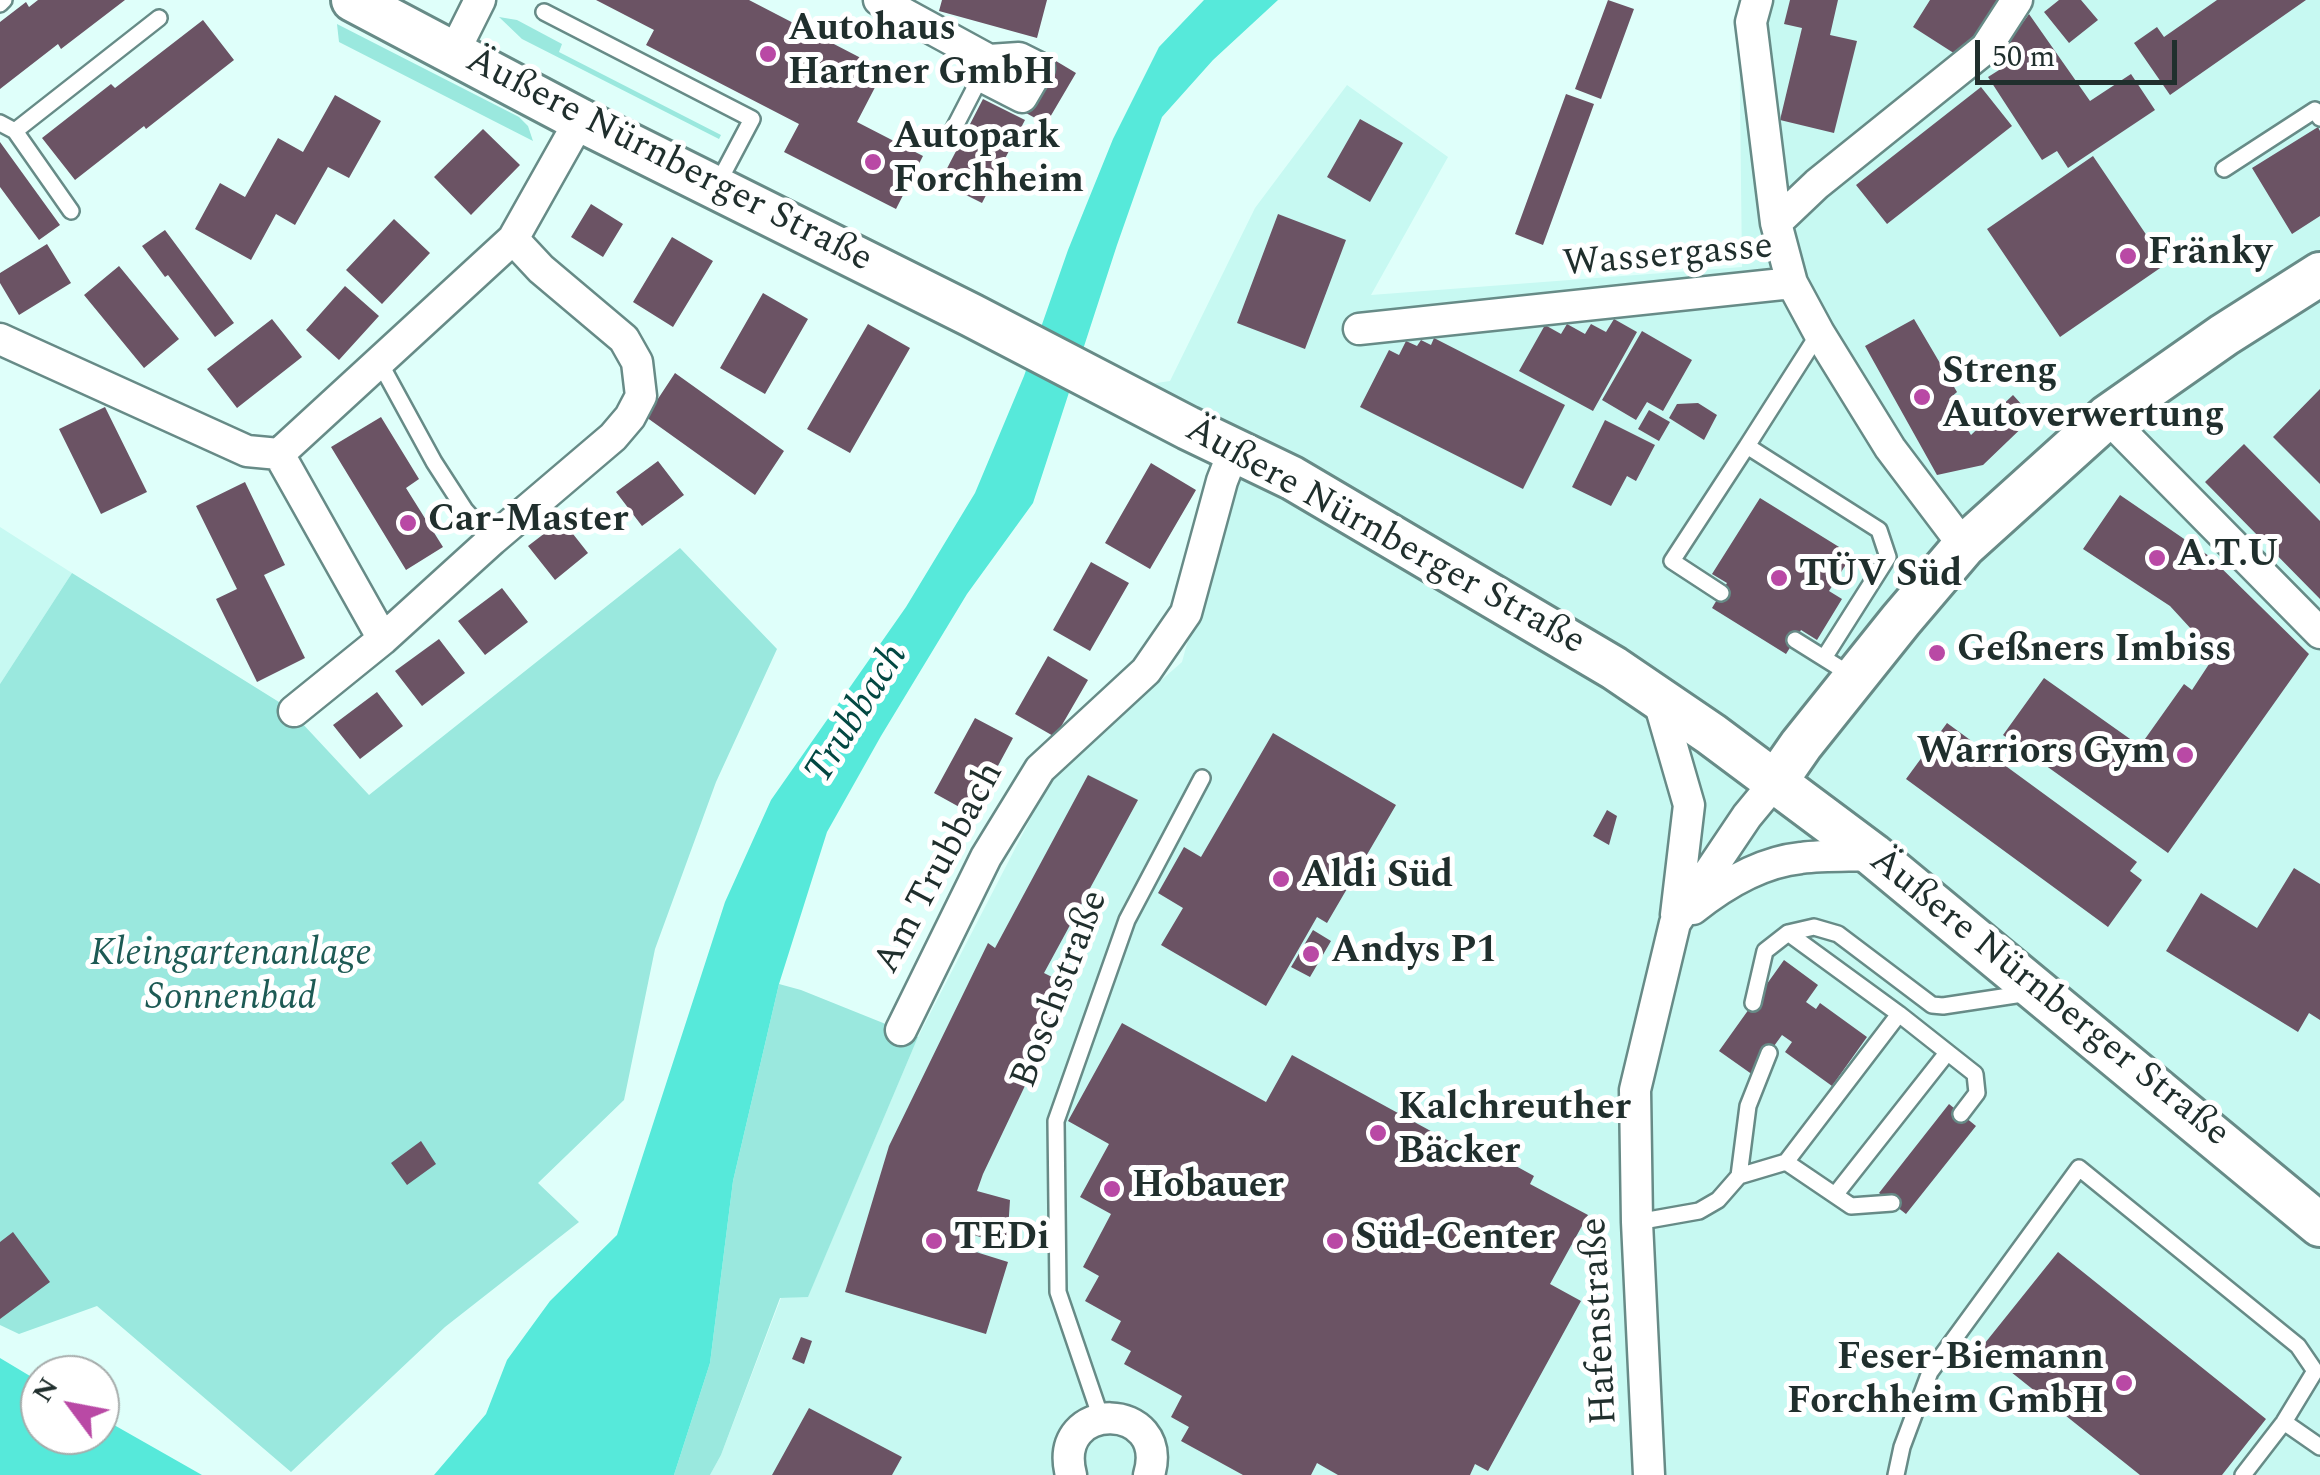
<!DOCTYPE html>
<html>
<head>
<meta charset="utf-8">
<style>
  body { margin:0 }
  #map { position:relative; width:2320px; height:1475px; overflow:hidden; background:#dffffa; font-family:Spectral,serif }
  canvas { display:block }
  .north { position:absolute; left:20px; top:1355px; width:100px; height:100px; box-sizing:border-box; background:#fff; border:2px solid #a6acab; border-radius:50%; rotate:302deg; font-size:28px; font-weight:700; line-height:40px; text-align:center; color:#202f2d }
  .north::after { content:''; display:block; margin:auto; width:35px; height:45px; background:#b949a5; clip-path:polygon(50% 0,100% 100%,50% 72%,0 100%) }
  .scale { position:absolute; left:1975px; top:40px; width:202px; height:45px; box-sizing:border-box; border:5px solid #202f2d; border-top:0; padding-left:12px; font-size:30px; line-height:35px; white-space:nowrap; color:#202f2d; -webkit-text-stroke:8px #fff; paint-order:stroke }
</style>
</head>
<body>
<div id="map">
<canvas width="2320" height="1475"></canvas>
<div class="north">N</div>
<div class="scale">50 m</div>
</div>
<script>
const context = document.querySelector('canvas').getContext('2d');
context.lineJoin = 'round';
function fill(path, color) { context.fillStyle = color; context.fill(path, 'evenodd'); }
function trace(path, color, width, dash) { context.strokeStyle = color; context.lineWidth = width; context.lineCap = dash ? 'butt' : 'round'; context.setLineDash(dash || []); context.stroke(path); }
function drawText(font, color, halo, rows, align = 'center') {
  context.font = font + ' Spectral,serif'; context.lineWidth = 10; context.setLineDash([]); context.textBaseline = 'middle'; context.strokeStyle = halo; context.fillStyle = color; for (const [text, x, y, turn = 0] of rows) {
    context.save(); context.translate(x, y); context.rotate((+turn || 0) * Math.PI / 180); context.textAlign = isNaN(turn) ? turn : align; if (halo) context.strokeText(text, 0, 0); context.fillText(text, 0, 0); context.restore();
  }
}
fill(new Path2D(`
  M1743,0H2320V1475H710L721,1455L781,1298L808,1296L918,1037L1053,775L1182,662L1239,452L1115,389L1170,381L1255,208L1347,85L1448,157L1371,295L1742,267L1739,14Z
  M0,527L72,573L0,684Z`), '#c7f9f2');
fill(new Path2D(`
  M499,17L517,20L562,44L559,52L721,135L719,139L522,39Z
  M337,24L519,117L528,126L533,141L339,42Z
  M680,548L777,649L716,782L655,949L624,1100L538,1183L579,1222L445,1327L291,1472L97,1306L19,1334L0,1325V684L72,573L287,707L369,795Z
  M779,984L801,990L918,1037L808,1297L780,1298L721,1455L710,1475H674L710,1363L733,1181Z`), '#9ae8de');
fill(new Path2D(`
  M1204,0H1278L1213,60L1162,117L1117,245L1033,503L967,594L881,736L827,832L779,984L733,1181L710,1363L674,1475H434L486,1414L507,1360L550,1301L617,1235L725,902L771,800L906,607L975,493L1024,376L1068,250L1113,139L1159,47Z
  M0,1358L40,1382V1435H100V1417L202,1475H0Z`), '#56e9da');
fill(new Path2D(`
  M38,0H125L61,49L58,44L0,89V22L26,2L29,7Z
  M596,0H749L884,70L857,122L923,156L896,209L784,152L799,124L646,45L654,30Z
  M942,0H1047L1037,38L939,11Z
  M1608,0L1634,9L1601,99L1575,89Z
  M1790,0H1838L1830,35L1857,41L1834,133L1780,120L1802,28L1784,24Z
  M1930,0H2000L1963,59L1913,27Z
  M2059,0H2081L2098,20L2069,43L2044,12Z
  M2217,0H2306L2170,95L2134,43L2157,27L2164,37Z
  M2029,14L2090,101L2131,74L2155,110L2068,168L2057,151L2042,160L1988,77L2007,65L1999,55Z
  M203,20L234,60L146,129L144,126L75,180L42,138L111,84L115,88Z
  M1056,61L1076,73L1046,124L1026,113Z
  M1981,87L2012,126L1887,224L1856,185Z
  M1566,94L1594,104L1543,245L1515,234Z
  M335,95L381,121L349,178L328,167L295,225L276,214L251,260L195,229L220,183L245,197L278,138L303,152Z
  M983,99L1025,120L982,203L940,182Z
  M1360,119L1403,143L1370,202L1327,177Z
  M2318,127L2320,131V216L2292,234L2252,168Z
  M483,129L520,165L471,215L434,177Z
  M0,142L60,225L39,240L0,187Z
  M2093,156L2166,264L2060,337L1987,229Z
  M591,204L623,224L603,257L571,237Z
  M1278,214L1346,240L1305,349L1237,323Z
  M394,219L430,253L382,304L346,270Z
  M165,230L234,323L215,337L168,275L165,277L142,246Z
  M672,237L713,261L673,327L633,302Z
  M47,244L71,283L19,315L0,283V273Z
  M119,266L179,339L144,368L84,295Z
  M345,286L379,316L339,360L306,330Z
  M763,293L808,319L765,394L720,368Z
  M272,319L302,357L237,408L207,369Z
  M1614,319L1637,332L1593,411L1519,371L1545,325L1561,334L1567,324L1585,334L1591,324L1606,332Z
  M1914,319L1957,392L1949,399L1971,435L2013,395L2033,417L1983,465L1937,475L1865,346Z
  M868,324L910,348L850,453L807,429Z
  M1642,331L1692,360L1663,411L1647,402L1636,420L1602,400Z
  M1434,338L1565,405L1523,489L1360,407L1389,350L1399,355L1406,341L1417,346L1421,340L1431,345Z
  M675,373L784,451L755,495L646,417Z
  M2320,389V484L2273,437Z
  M1698,403L1717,415L1704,440L1669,418L1677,404Z
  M105,407L147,492L101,514L59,429Z
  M1649,410L1670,422L1659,441L1638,429Z
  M381,417L419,479L406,488L443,547L406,570L331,447Z
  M1605,420L1655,445L1636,481L1627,476L1611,506L1572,487Z
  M2244,444L2320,521V599L2205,482Z
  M658,461L684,495L642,526L616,492Z
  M1151,463L1196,490L1150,569L1105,543Z
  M245,482L285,565L264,575L305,658L257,682L216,599L237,589L196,506Z
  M2120,495L2209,556L2309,654L2168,853L2003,735L2044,678L2140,746L2184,684L2192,690L2215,655L2170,606L2083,549Z
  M1760,498L1852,555L1829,591L1842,599L1817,640L1801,630L1786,654L1712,608L1727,583L1712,574Z
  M562,520L588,553L555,580L528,546Z
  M1091,562L1129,583L1090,651L1053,630Z
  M502,588L528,622L485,655L458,621Z
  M439,639L465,673L422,706L395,671Z
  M1048,656L1088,680L1055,737L1015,714Z
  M377,692L403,726L360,759L333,725Z
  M975,718L1013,738L972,814L934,793Z
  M1947,723L2137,862L2130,871L2142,880L2108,927L1906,779Z
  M1273,733L1396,805L1327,923L1317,917L1266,1006L1161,945L1183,908L1158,893L1184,847L1201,857Z
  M1088,775L1138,800L1044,973L1072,987L983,1174L977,1191L1010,1200L1007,1246L965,1232L960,1247L1008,1262L986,1334L845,1292L889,1146L988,943L995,948Z
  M1607,810L1617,816L1609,845L1593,836Z
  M2294,868L2320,884V1020L2309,1013L2298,1032L2166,951L2201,893L2257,928Z
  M1313,930L1331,941L1310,977L1291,967Z
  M1784,960L1818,985L1806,1002L1816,1009L1820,1003L1867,1037L1832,1086L1785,1052L1792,1042L1782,1035L1753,1075L1719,1051Z
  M1122,1023L1266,1102L1292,1055L1491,1164L1496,1155L1534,1176L1530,1184L1588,1215L1550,1284L1581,1301L1488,1471L1475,1464L1470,1475H1338L1317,1463L1311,1475H1243L1181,1441L1189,1427L1171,1417L1182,1396L1124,1364L1131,1351L1111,1340L1121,1321L1085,1301L1099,1276L1083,1267L1111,1214L1080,1197L1109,1144L1068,1121Z
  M1949,1104L1976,1126L1906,1214L1879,1193Z
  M421,1141L436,1164L407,1185L391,1163Z
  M13,1232L50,1282L0,1319V1242Z
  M2058,1252L2266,1419L2222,1475H2140L1981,1348Z
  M801,1337L812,1341L804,1364L792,1359Z
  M809,1408L902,1457L892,1475H772Z`), '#6b5364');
const lane = new Path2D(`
  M0,4L4,0
  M544,12L752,119L716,187
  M0,123L15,131L71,211
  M15,131L159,18
  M949,138L981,76
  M2224,169L2315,110L2320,118
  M1819,333L1747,446L1879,530L1888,557L1824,658
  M380,363L434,462L465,510L492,540
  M1721,593L1672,561L1747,446
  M1795,640L1851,675
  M1753,1003L1765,951L1788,933L1814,927L1838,934L1932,1005L1943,1006L2029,993
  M1899,1014L1975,1074L1977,1093L1961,1114
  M1786,1162L1851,1206L1892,1203
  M1739,1176L1786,1162L1899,1014L1788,933
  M1835,1195L1947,1053
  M1637,1222L1699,1211L1718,1200L1739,1176L1748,1106L1769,1053
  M1101,1418L1058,1292L1056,1121L1127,920L1202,778
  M2284,1422L2320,1447
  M1896,1475L1902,1447L1930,1372L2079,1168L2298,1346L2315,1371L2284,1422L2243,1475`);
const street = new Path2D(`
  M879,0L989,60L1019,58L1039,68L1022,97L981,76L989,60
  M1757,0L1751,22L1776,223L1792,283
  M454,52L480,0
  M1776,223L1817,184L1986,48L2017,0
  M1359,329L1792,283L1819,333L1890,448L1964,546
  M0,339L247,451L279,454L513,239L580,120
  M2107,417L2320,633
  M279,454L383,639L492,540L613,437L630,417L641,396L637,362L624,339L541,269L513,239
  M1658,698L1689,805L1676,915
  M294,711L383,639
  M1693,909C1723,885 1761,862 1801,858C1824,855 1849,856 1873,855
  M901,1030L986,857L1040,769L1146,671L1186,613L1222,481L1234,450
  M1071,1475C1051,1398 1171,1401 1149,1475
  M1649,1475L1637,1222L1635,1090L1675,923L1747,816L1776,781`);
const secondary = new Path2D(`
  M353,0L580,120L971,315L1188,428L1292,478L1614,668L1711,734L1873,855L2320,1225
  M1776,781L1801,745L1901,620L1964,546L2107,417L2224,335L2320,274`);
trace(lane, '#678b87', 20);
trace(street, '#678b87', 35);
trace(secondary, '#678b87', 48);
trace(lane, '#fff', 15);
trace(street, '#fff', 30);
trace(secondary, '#fff', 42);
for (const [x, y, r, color] of [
  [768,54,10,"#b949a5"],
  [873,162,10,"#b949a5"],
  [2128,256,10,"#b949a5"],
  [1922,397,10,"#b949a5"],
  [408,523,10,"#b949a5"],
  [2157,558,10,"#b949a5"],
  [1779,578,10,"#b949a5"],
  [1937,653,10,"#b949a5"],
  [2185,755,10,"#b949a5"],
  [1281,879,10,"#b949a5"],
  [1311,954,10,"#b949a5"],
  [1378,1133,10,"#b949a5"],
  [1112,1189,10,"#b949a5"],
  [934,1241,10,"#b949a5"],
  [1335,1241,10,"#b949a5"],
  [2124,1383,10,"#b949a5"]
]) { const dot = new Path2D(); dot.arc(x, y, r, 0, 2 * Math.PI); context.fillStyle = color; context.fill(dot); trace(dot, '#fff', 4); }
drawText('bold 38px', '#202f2d', '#fff', [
  ["Autohaus",788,32],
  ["Hartner GmbH",788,76],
  ["Autopark",893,140],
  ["Forchheim",893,184],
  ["Fränky",2148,256],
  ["Streng",1942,375],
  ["Autoverwertung",1942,419],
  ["Car-Master",428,523],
  ["A.T.U",2177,558],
  ["TÜV Süd",1799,578],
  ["Geßners Imbiss",1957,653],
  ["Warriors Gym",2165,755,"right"],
  ["Aldi Süd",1301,879],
  ["Andys P1",1331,954],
  ["Kalchreuther",1398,1111],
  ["Bäcker",1398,1155],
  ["Hobauer",1132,1189],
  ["TEDi",954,1241],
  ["Süd-Center",1355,1241],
  ["Feser-Biemann",2104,1361,"right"],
  ["Forchheim GmbH",2104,1405,"right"]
], 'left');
drawText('38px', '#202f2d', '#fff', [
  ["Äußere Nürnberger Straße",668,162,27],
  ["Wassergasse",1668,258,-5],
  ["Äußere Nürnberger Straße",1384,538,29],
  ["Am Trubbach",941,869,-62],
  ["Boschstraße",1062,990,-69],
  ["Äußere Nürnberger Straße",2048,999,39],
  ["Hafenstraße",1602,1321,-93]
]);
drawText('italic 38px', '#1d5a54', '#fff', [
  ["Kleingartenanlage",231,957],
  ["Sonnenbad",231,1001]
]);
drawText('italic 40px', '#024842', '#fff', [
  ["Trubbach",859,715,-58]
]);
</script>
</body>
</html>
